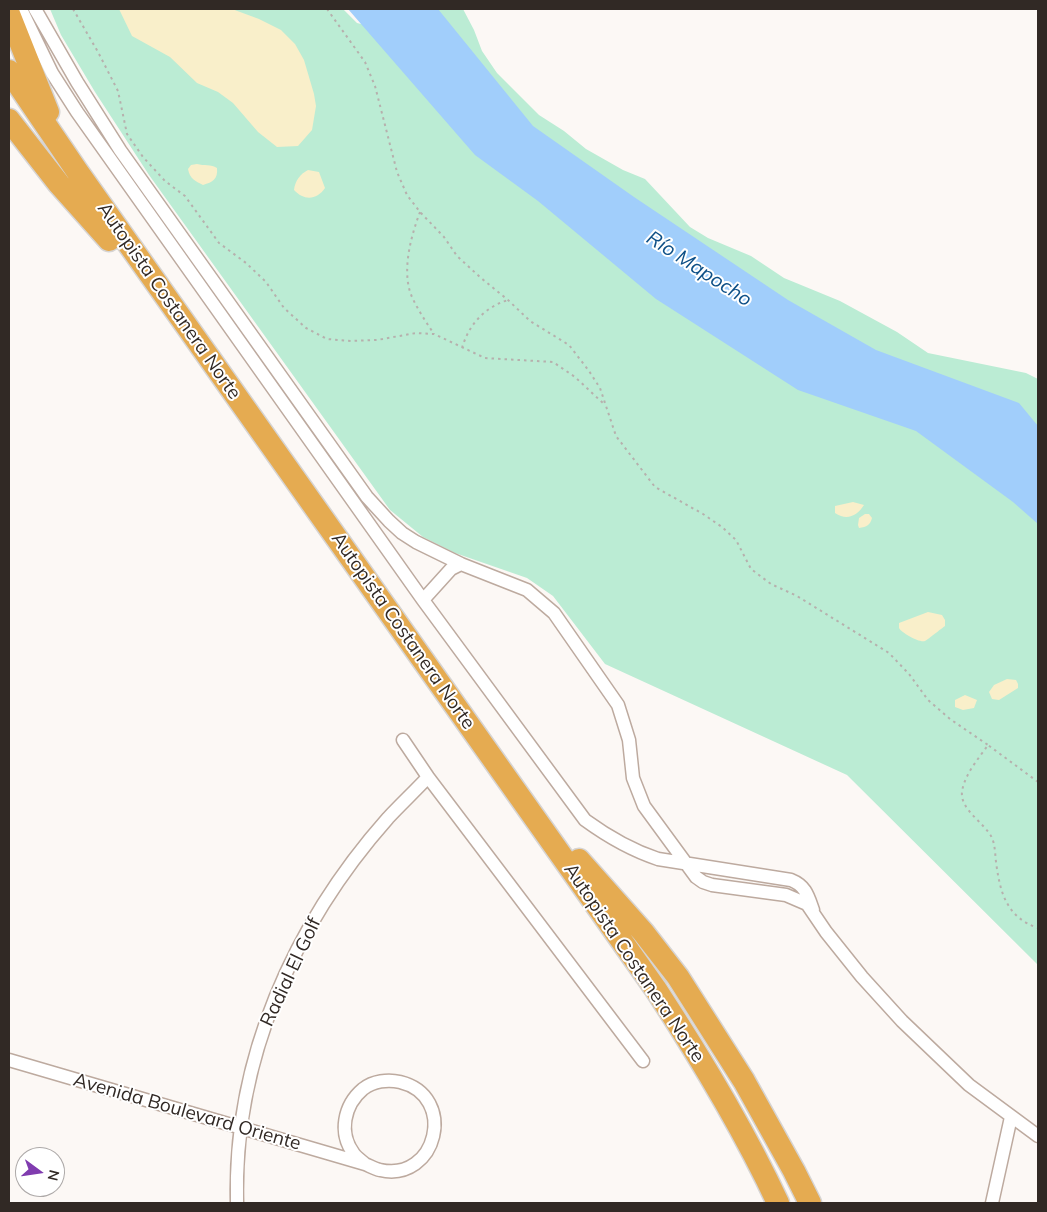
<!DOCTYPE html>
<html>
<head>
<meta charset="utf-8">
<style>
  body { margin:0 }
  #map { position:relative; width:1047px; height:1212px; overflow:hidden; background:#fcf8f5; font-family:Mulish,sans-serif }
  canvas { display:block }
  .frame { position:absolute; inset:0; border:10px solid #312925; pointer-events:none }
  .north { position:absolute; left:15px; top:1147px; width:50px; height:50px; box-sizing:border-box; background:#fff; border:1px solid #ada9a8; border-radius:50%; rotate:104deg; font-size:14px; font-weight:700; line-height:20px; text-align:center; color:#312925 }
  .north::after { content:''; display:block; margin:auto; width:18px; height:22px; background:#803caf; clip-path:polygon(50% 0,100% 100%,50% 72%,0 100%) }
</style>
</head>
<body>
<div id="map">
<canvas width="1047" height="1212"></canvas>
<div class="frame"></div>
<div class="north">N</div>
</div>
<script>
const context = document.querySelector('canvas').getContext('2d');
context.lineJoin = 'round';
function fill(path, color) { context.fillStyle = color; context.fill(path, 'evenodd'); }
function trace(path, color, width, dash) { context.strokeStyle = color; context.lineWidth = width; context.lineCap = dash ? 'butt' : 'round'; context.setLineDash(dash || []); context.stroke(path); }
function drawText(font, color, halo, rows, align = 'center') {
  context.font = font + ' Mulish,sans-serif'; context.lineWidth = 4; context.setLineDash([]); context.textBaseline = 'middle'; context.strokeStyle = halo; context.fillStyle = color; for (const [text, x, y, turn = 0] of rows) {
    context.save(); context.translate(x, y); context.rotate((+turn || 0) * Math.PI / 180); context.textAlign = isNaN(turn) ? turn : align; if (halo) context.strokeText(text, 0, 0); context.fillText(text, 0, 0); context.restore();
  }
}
fill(new Path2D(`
  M50,9H343L357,23L361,24L356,9H463L474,30L482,51L497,73L539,115L564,131L586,149L623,170L645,179L690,227L708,238L751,256L784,278L840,301L897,332L928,353L1026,373L1038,379V965L847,775L605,664L553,596L527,578L455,553L423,537L390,510L149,175L95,92L61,35Z`), '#bbecd4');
fill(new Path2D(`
  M119,9H232L259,19L281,30L295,44L304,60L314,94L316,106L312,130L298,146L277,147L258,132L233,103L218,92L197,83L170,57L132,36Z
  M197,164C204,166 211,164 217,168C218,179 213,182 203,185C195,181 190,179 188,169L191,165Z
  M308,170L319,172L325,188C317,200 304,201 294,190C295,181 300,174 308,170Z
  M853,502L864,505C857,516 847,521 835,513V506Z
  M865,514H869L872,518C870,525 867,527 859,528L858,525L859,518Z
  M928,612L942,615L945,620V626C942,628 926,641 925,641C919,643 902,633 899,628V623Z
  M1007,679L1016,680L1018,684V688L999,700L992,699L989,692L994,685Z
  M965,695L977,700L974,708L963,710L955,707V700Z`), '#f9efca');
fill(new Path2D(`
  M348,9H438L533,126L634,197L788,300L876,350L1019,403L1038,426V524L1013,502L916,431L798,390L656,299L538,201L475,155Z`), '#a1cefb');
const street = new Path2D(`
  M21,9L52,73L77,112L423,600L585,820C607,836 631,850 658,859L791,880C806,886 808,896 813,910
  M35,9L77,82L120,150L367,497L389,521L402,533L416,542L461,564L527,590L554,613L618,705L629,740L633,778L644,806L696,877L703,882L712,885L786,895L807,904L826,932L862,977L902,1021L969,1085L1038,1136
  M423,600L451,569L461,564
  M403,740L428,777L643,1061
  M9,1060L365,1164C370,1166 375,1169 380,1170C437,1183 458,1096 400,1082C388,1079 373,1081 363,1089C344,1105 338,1133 354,1154C357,1158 362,1161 365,1164
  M237,1203C233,1060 294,924 388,818C401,804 415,791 428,777
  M992,1203L1011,1117`);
const highway = new Path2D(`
  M9,14L48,112
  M9,71L77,171L655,988C700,1057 743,1128 778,1203
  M9,120L59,184L109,240
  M579,860L643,932L678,977L744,1081L794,1171L810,1203`);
trace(street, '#bdaa9f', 15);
trace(highway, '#d6d4d3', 25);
trace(new Path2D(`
  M73,9L98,52L118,91L127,134L143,157L165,181L185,196L219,243L246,263L266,282L284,308L306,328L327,339L351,341L377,340L416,333L434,334L485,358L553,362L575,377L605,405
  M327,9L365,62L375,86L397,172L407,195L420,212L444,237L457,256L481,278L508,300L530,321L569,345L589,371L600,388L616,436L655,487L703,514L722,527L736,540L751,569L771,584L797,596L889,653L909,674L928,700L950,719L988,745
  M420,212C411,236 401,272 412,297C418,310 426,322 434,334
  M462,348C469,324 485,307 508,300
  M1038,782L988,745C979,758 964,775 962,792C960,809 983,822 991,836C995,843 995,853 996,862C1000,892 1006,917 1038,928`), '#b6b0ad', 2, [2.5, 4]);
trace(street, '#fff', 12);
trace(highway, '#e5ab51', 22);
drawText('19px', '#312925', '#fff', [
  ["Autopista Costanera Norte",169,301,55],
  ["Autopista Costanera Norte",403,631,55],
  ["Autopista Costanera Norte",634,963,56],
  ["Radial El Golf",291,972,-65],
  ["Avenida Boulevard Oriente",187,1112,16]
]);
drawText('italic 20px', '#0e5087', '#fff', [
  ["Río Mapocho",699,269,33]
]);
</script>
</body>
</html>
